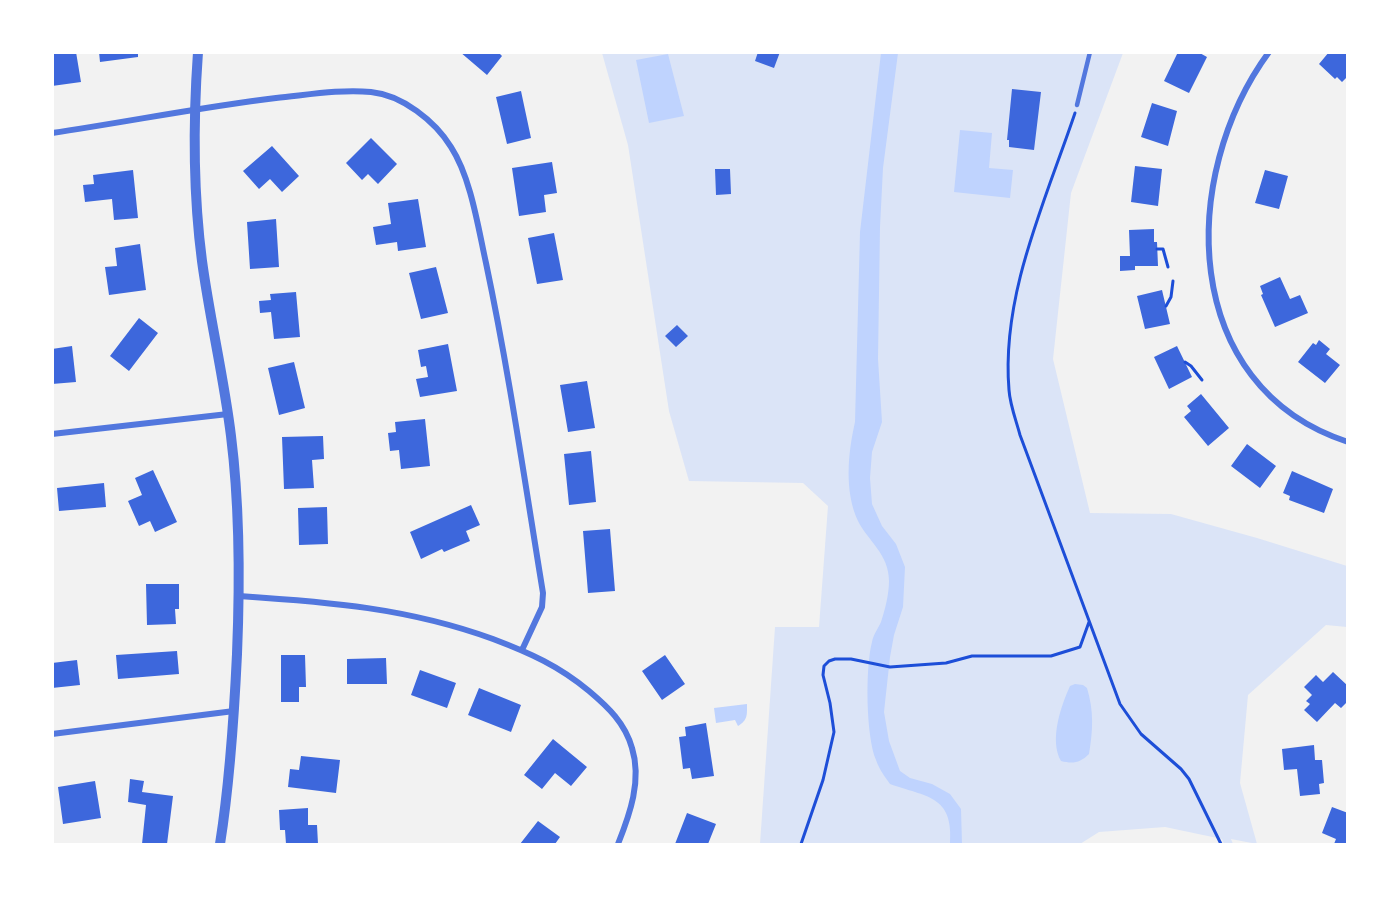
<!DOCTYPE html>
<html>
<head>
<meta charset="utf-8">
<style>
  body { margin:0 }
  #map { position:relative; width:1400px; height:897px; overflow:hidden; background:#f2f2f2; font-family:"Noto Sans",sans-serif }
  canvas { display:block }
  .frame { position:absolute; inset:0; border:54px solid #fff; pointer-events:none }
</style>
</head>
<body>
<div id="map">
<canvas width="1400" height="897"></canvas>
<div class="frame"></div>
</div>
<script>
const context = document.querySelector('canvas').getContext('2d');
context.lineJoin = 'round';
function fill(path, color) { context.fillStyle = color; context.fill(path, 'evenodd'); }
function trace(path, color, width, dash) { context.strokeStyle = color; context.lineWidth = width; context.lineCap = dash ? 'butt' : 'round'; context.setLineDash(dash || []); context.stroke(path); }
fill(new Path2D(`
  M602,53H1123L1071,193L1053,359L1090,513L1171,514L1257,538L1347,566V627L1326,625L1248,695L1240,783L1257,844L1231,839L1233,844H1224L1222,839L1165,827L1099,832L1080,844H760L775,627H819L828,506L803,483L689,481L669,411L628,145Z`), '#dbe4f7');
fill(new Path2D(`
  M881,53H898L883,168L880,227L878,359L882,422L872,452L870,478L872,504L882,526L896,544L905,567L903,607L894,635L890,657L884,712L889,741L900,771L910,778L932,784L950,794L961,809L962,844H950C954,795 926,797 890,784C885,777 879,769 876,760C866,737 865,668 872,642C873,635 878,629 881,622C885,610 889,594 889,581C889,554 868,541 858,521C844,491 848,453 855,422L860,232Z
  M668,54L684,116L649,123L636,60Z
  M960,130L992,133L989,168L1013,170L1010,198L954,192Z
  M1075,684L1083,685L1087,688C1094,711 1093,730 1089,754C1080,763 1073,764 1061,761C1049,740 1061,706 1070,686Z
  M747,704C747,715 748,720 738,726L735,720L716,723L714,708Z`), '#bfd3fe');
fill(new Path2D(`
  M52,52H76L81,82L52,86Z
  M99,52H138V57L100,62Z
  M460,52H498L502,56L487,75Z
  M758,52H780L774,68L755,61Z
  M1178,52H1198L1207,57L1189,93L1164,81Z
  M1329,52H1348V76L1342,82L1337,77L1335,79L1319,64Z
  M1012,89L1041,92L1034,150L1009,147V140H1007Z
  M521,91L531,138L507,144L496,97Z
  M1152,103L1177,111L1168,146L1141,137Z
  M371,138L397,164L378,184L368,174L362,180L346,163Z
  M272,146L299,176L282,192L270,179L259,189L243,171Z
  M552,162L557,193L544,195L546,212L519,216L512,168Z
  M1135,166L1162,169L1158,206L1131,202Z
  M715,169H730L731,194L716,195Z
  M133,170L138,218L114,220L112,199L85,202L83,185L94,184L93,175Z
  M1265,170L1288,176L1279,209L1255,203Z
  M418,199L426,247L398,251L397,242L376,245L373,227L391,224L388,203Z
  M276,219L279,267L250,269L247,222Z
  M1154,229V242H1157L1158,266H1135V270L1120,271V256H1130L1129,230Z
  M554,233L563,280L537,284L528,238Z
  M140,244L146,290L109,295L105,267L117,266L115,248Z
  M436,267L448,313L421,319L409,273Z
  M1280,277L1290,299L1300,295L1308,313L1275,327L1261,295L1263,294L1260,286Z
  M1162,290L1170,324L1145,329L1137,296Z
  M296,292L300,337L274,339L271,312L260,313L259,301L271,300L270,294Z
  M139,318L158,333L129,371L110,356Z
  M677,325L688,336L676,347L665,336Z
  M1319,340L1330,349L1326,354L1340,365L1325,383L1298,362L1313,343L1316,345Z
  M448,344L457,391L420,397L416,379L428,377L426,366L421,367L418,350Z
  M72,346L76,382L52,384V349Z
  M1177,346L1192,377L1169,389L1154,357Z
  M294,362L305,408L279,415L268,368Z
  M587,381L595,428L568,432L560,385Z
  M1201,394L1229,428L1208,446L1184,417L1191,411L1187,406Z
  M425,419L430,466L401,469L399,450L390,451L388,433L396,432L395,422Z
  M323,436L324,459L312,460L314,488L284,489L282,437Z
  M1247,444L1276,466L1260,488L1231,466Z
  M591,451L596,502L569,505L564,454Z
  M153,470L177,522L155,532L150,521L139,526L128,501L142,495L135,478Z
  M1292,471L1333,489L1324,513L1289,500L1290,496L1283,493Z
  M104,483L106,507L59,511L57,488Z
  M471,505L480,525L466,531L470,541L444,552L442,549L421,559L410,532Z
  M327,507L328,544L299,545L298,508Z
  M610,529L615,591L588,593L583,531Z
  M146,584H179V609H175L176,624L147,625Z
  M177,651L179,674L118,679L116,655Z
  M281,655H305L306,687H299V702H281Z
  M665,655L685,684L662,700L642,671Z
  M386,658L387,684H347V659Z
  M77,660L80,685L52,688V663Z
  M420,670L456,683L447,708L411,695Z
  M1333,672L1348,686V701L1341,708L1335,703L1317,722L1304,710L1310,704L1306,701L1312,695L1304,687L1316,675L1323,682Z
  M479,688L521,705L511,732L468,715Z
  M706,723L714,776L692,779L690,768L683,769L679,737L686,736L685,727Z
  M553,739L587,767L571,786L555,773L542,789L524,775Z
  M1314,745L1315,760H1322L1324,783L1319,784L1320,794L1300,796L1297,769L1284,770L1282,749Z
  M301,756L340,760L336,793L288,787L290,769L299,770Z
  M130,779L144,781L142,792L173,796L167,844H142L146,805L128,802Z
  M95,781L101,818L63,824L58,787Z
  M1332,807L1348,813V844H1334L1336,839L1322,833Z
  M308,808V825H317L318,844H286L285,830H280L279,810Z
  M687,813L716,824L708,844H675Z
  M538,821L560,837L555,844H520Z`), '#3d67dc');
trace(new Path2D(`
  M1075,113C1045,202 1001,295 1009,390C1010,405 1016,420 1020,435L1120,704L1141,734L1181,769L1189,779L1221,844
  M1157,249H1163L1168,267
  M1166,306L1171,297L1173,281
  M1185,362L1191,366L1202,380
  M801,844L823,780L834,732L830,703L823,675L824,666L829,661L835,659H851L890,667L946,663L972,656H1051L1080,647L1089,622`), '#1d4ed8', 3);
trace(new Path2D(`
  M1077,105L1090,52`), '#5277de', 4.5);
trace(new Path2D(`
  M1269,52C1178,176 1179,387 1348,442
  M52,133C127,122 201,107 276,98C307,95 340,89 371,92C402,95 435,121 451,147C471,178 478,227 486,263C509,372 525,483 543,593L542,607L522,650
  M52,434L228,414
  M239,596C329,602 408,608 493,639C530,653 559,666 589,691C608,707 625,723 632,748C642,780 630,814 618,844
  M52,734L234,711`), '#5277de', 6);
trace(new Path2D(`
  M198,52C193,122 193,192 202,261C210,320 224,378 231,436C240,508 240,582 237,654C234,718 230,781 220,844`), '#5277de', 10);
</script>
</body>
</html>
